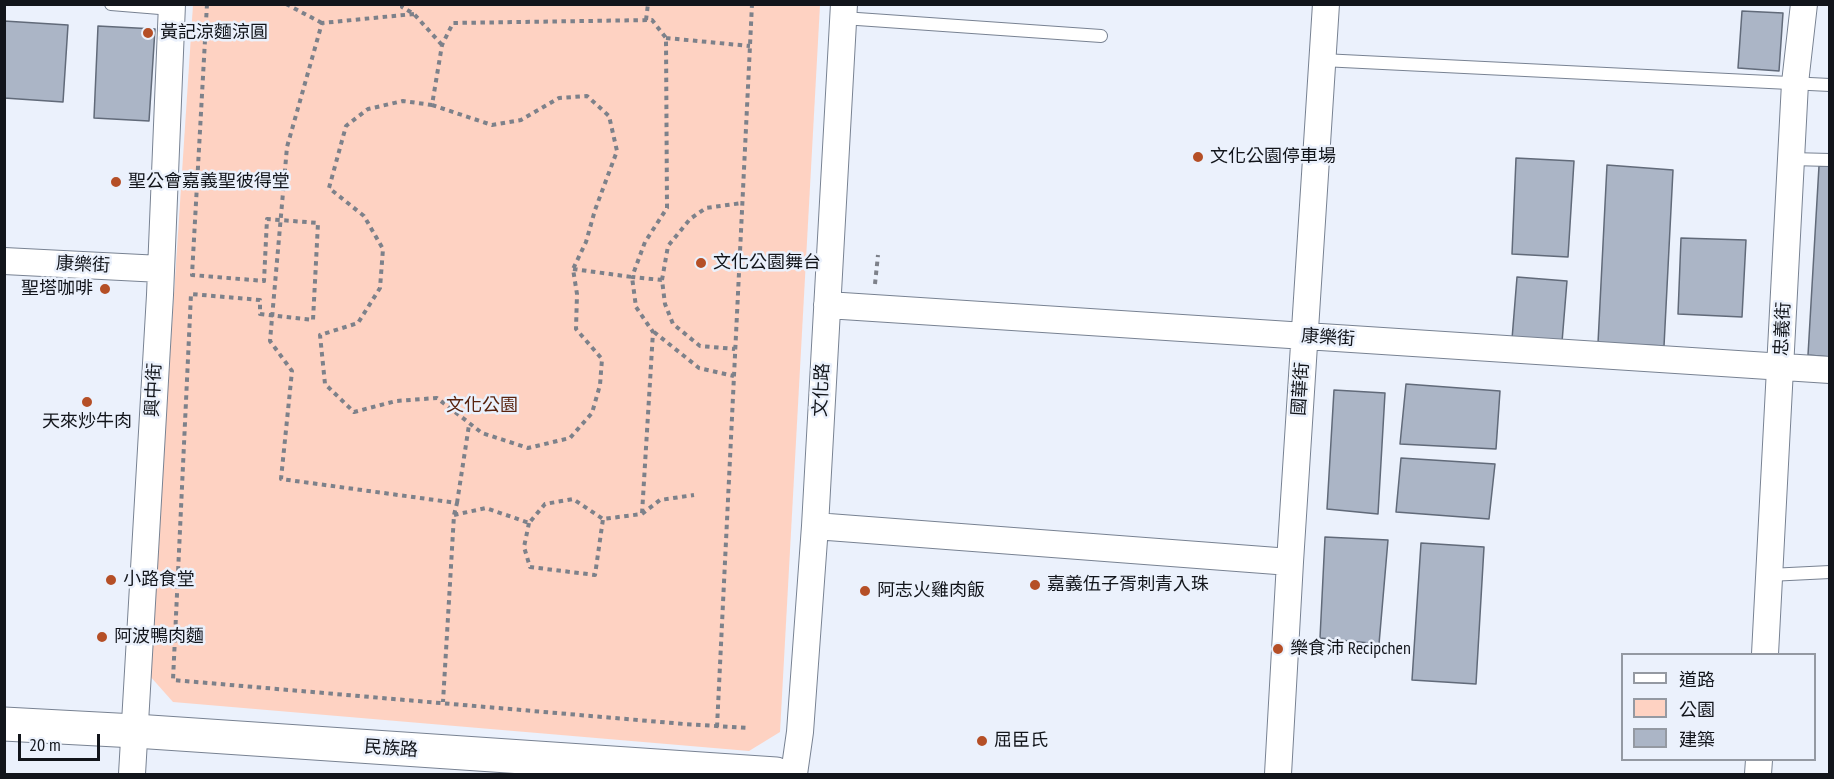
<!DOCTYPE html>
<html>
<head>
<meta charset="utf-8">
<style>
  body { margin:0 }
  #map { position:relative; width:1834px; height:779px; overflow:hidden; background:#ebf1fc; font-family:"PT Sans Narrow","Noto Sans TC",sans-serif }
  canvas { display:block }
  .frame { position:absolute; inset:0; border:6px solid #12151b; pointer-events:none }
  .legend { position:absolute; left:1621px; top:653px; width:195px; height:108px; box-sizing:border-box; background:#ebf1fc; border:2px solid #9499a2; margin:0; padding:8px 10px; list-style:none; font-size:18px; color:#12151b }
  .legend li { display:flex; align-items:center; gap:12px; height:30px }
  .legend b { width:30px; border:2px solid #9499a2 }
  .scale { position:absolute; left:18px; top:734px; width:82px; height:27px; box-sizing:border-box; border:3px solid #12151b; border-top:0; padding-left:8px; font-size:18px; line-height:21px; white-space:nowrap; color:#12151b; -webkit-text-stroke:4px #ebf1fc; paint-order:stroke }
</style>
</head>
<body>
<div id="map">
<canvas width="1834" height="779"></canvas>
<div class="frame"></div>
<ul class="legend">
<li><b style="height:8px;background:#fff"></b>道路</li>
<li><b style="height:16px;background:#fed2c2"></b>公園</li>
<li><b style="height:16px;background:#abb5c6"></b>建築</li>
</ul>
<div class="scale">20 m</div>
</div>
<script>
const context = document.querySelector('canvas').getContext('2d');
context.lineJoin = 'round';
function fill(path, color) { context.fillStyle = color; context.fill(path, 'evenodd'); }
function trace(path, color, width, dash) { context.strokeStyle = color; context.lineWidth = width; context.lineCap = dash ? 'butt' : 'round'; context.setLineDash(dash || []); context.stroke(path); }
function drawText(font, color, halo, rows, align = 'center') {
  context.font = font + ' "PT Sans Narrow","Noto Sans TC",sans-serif'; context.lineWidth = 5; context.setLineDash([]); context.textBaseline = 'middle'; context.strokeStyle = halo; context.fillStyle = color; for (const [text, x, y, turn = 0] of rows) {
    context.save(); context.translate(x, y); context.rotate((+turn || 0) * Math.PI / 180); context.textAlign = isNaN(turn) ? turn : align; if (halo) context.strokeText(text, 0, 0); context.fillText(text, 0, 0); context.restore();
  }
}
fill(new Path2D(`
  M193,5H820L780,732L749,751L173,702L149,675Z`), '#fed2c2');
const building = new Path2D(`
  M1742,11L1783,13L1779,71L1738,68Z
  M4,21L68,25L63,102L4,98Z
  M98,26L155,29L149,121L94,118Z
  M1516,158L1574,161L1568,257L1512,254Z
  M1607,165L1673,170L1664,346L1598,343Z
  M1819,166H1830V357L1808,355Z
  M1681,238L1746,240L1742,317L1678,314Z
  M1517,277L1567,281L1562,342L1512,339Z
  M1406,384L1500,391L1496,449L1400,444Z
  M1334,390L1385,393L1378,514L1327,509Z
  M1401,458L1495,464L1489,519L1396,512Z
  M1325,537L1388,540L1379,644L1320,638Z
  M1421,543L1484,547L1476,684L1412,680Z`);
fill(building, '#abb5c6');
trace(building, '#616a79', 1.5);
const service = new Path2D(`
  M111,4L172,9
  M843,18L1101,36
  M1322,60L1830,85
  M1791,159L1830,160
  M1769,575L1830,572`);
const minor = new Path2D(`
  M4,261L161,269
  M827,305L1830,370
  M815,526L1290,562
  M1765,654L1795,83L1804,4
  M132,774L160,295L172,4
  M794,774L800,732L815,526L844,4
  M1278,774L1290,562L1326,4
  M1758,774L1759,760`);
const secondary = new Path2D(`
  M4,724L135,731L776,774`);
trace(service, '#788292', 14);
trace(minor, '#788292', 28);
trace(secondary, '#788292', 35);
trace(new Path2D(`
  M207,4L192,275L264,281L267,219L318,223L313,320L260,314V300L191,294L173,680L684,724L748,728
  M286,4L322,23
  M402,4V7L414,14L442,45
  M414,14L322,23L287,147L270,341L292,371L281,479L457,503L454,515L443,702
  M646,20L648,4
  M666,38L750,46
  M432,105L492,125L521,120L559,98L587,96L609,116L617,151L595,210L586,242L573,269L577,294L576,329L602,359L600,385L592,413L570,438L528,448L482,433L437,398L396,401L354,412L325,384L320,335L358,323L380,288L383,249L364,216L329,188L346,126L368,109L403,101L432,105L442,45L453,23L652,20L666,38L667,208L645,242L632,277L662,280L665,304L673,324L700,346L735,349
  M573,269L632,277L636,307L653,332L642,514
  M662,280L668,246L690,219L706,208L742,203
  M875,284L878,255
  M654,332L699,368L734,376
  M457,503L469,425
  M454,515L486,508L529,523L545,504L573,499L603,519L642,514L660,500L694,495
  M529,523L524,547L530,567L595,575L603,519
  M717,727L752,4`), '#7d818a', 4, [4.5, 4.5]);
trace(service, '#fff', 12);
trace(minor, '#fff', 26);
trace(secondary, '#fff', 33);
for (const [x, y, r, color] of [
  [148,33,6,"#b54f26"],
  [1198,157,6,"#b54f26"],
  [116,182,6,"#b54f26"],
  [701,263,6,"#b54f26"],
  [105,289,6,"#b54f26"],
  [87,402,6,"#b54f26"],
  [111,580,6,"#b54f26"],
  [1035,585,6,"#b54f26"],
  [865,591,6,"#b54f26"],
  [102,637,6,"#b54f26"],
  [1278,649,6,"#b54f26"],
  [982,741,6,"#b54f26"]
]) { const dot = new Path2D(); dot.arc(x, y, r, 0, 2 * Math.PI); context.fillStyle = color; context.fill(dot); trace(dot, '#ebf1fc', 2); }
drawText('18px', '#12151b', '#ebf1fc', [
  ["黃記涼麵涼圓",160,33],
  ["文化公園停車場",1210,157],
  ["聖公會嘉義聖彼得堂",128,182],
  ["文化公園舞台",713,263],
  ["聖塔咖啡",93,289,"right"],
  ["天來炒牛肉",87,422,"center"],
  ["小路食堂",123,580],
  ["嘉義伍子胥刺青入珠",1047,585],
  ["阿志火雞肉飯",877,591],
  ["阿波鴨肉麵",114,637],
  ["樂食沛 Recipchen",1290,649],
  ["屈臣氏",994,741]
], 'left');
drawText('18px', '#12151b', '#ebf1fc', [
  ["康樂街",83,265,3],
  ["忠義街",1783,329,-87],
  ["康樂街",1328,338,4],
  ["國華街",1301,389,-86],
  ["興中街",154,390,-87],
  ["文化路",822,390,-87],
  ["民族路",391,749,4]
]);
drawText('18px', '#59230e', '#ebf1fc', [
  ["文化公園",482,406]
]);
</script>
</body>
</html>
